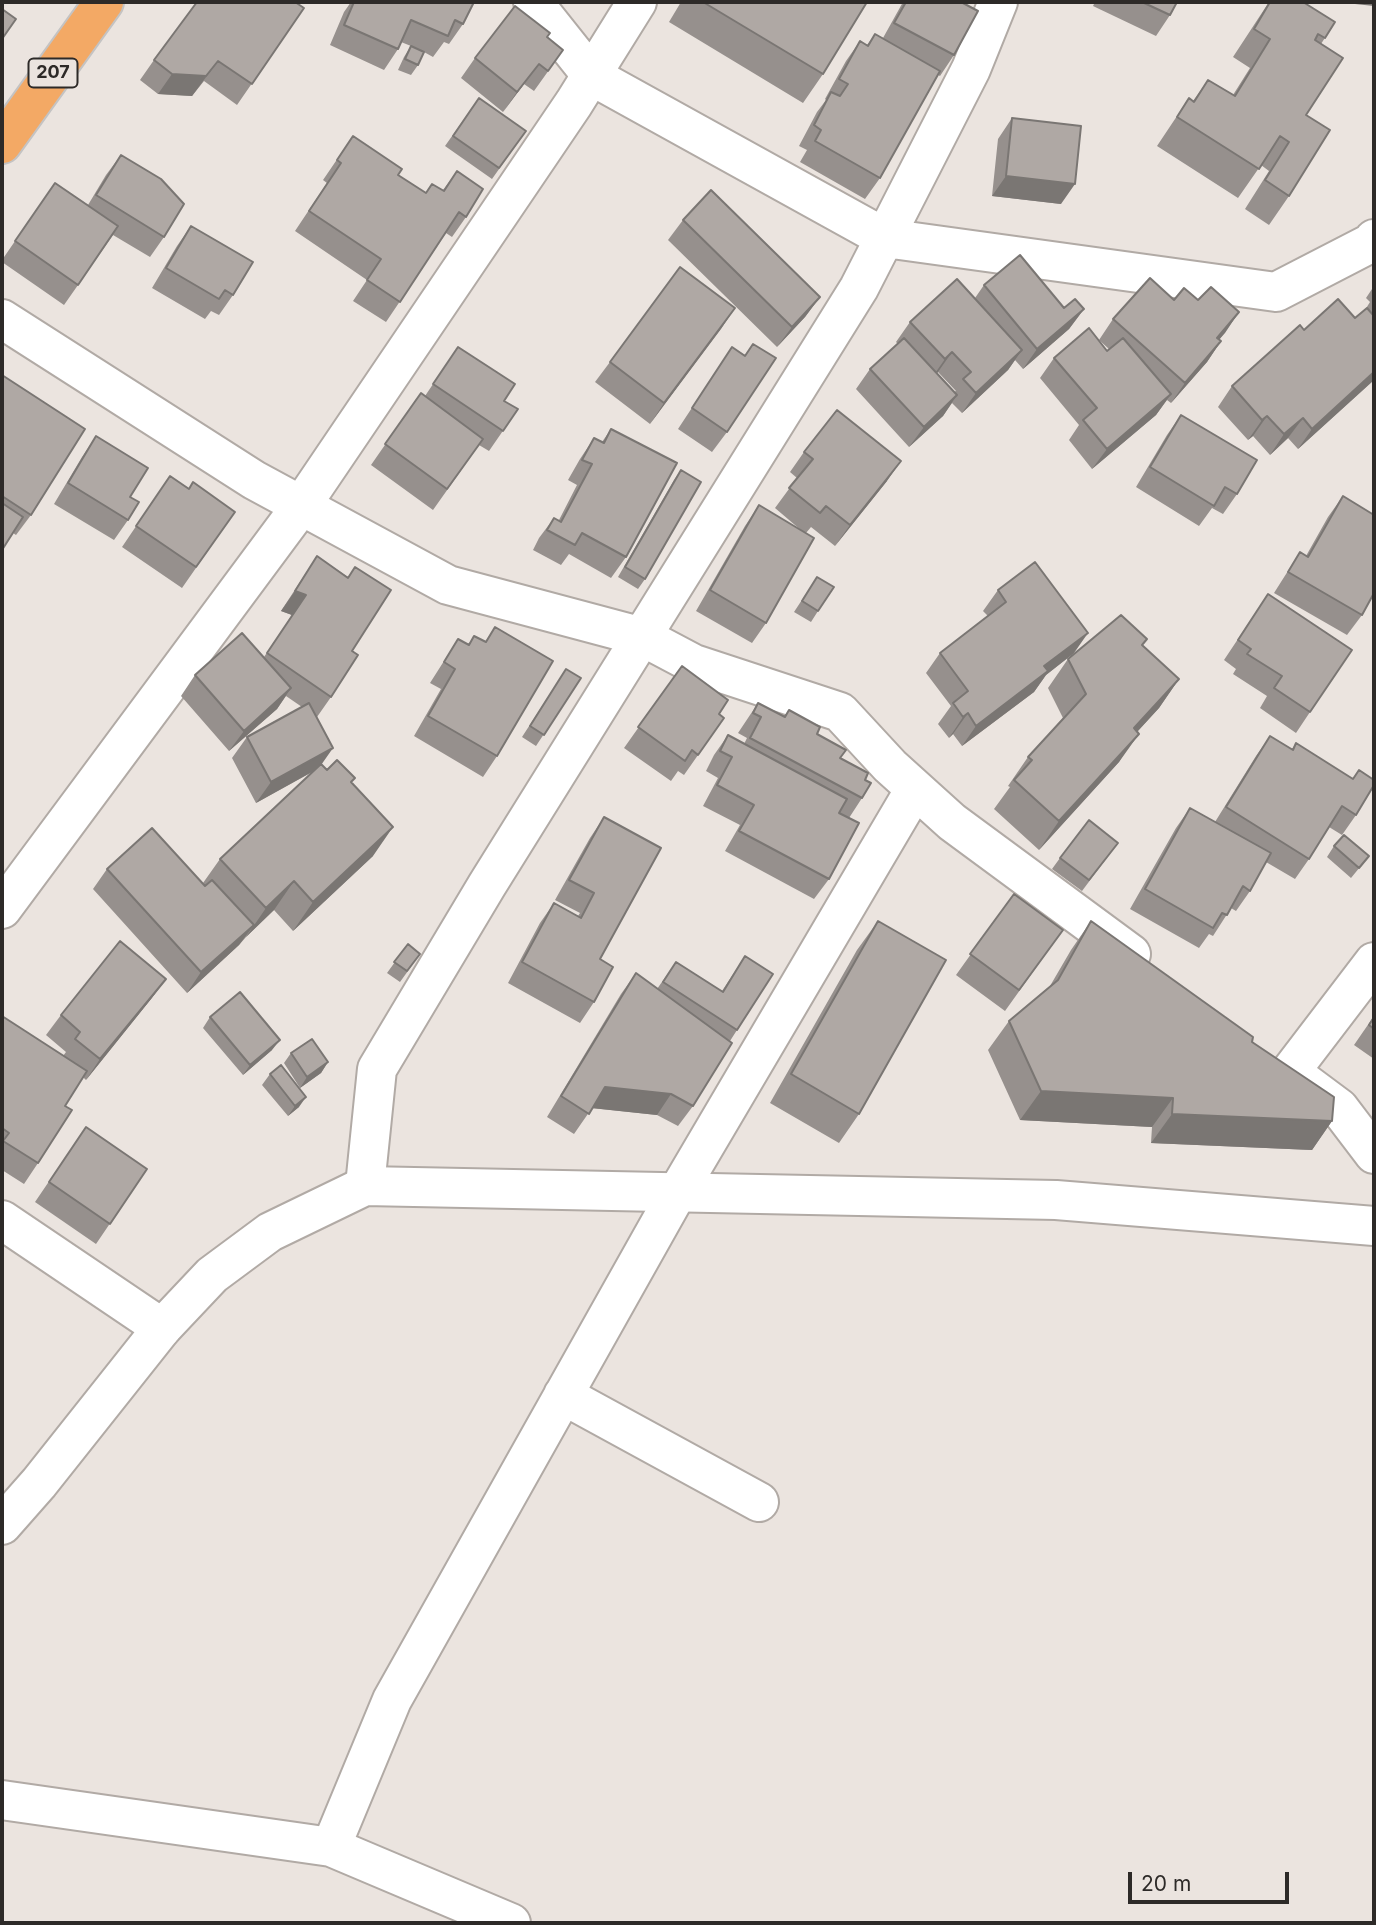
<!DOCTYPE html>
<html>
<head>
<meta charset="utf-8">
<style>
  body { margin:0 }
  #map { position:relative; width:1376px; height:1925px; overflow:hidden; background:#ebe4df; font-family:Inter,sans-serif }
  canvas { display:block }
  .frame { position:absolute; inset:0; border:4px solid #2d2a28; pointer-events:none }
  .scale { position:absolute; left:1128px; top:1872px; width:161px; height:32px; box-sizing:border-box; border:4px solid #2d2a28; border-top:0; padding-left:9px; font-size:21px; line-height:24px; white-space:nowrap; color:#2d2a28; -webkit-text-stroke:5px #ebe4df; paint-order:stroke }
</style>
</head>
<body>
<div id="map">
<canvas width="1376" height="1925"></canvas>
<div class="frame"></div>
<div class="scale">20 m</div>
</div>
<script>
const context = document.querySelector('canvas').getContext('2d');
context.lineJoin = 'round';
function trace(path, color, width, dash) { context.strokeStyle = color; context.lineWidth = width; context.lineCap = dash ? 'butt' : 'round'; context.setLineDash(dash || []); context.stroke(path); }
function fill(path, color) { context.fillStyle = color; context.fill(path, 'evenodd'); }
function drawText(font, color, halo, rows, align = 'center') {
  context.font = font + ' Inter,sans-serif'; context.lineWidth = 7; context.setLineDash([]); context.textBaseline = 'middle'; context.strokeStyle = halo; context.fillStyle = color; for (const [text, x, y, turn = 0] of rows) {
    context.save(); context.translate(x, y); context.rotate((+turn || 0) * Math.PI / 180); context.textAlign = isNaN(turn) ? turn : align; if (halo) context.strokeText(text, 0, 0); context.fillText(text, 0, 0); context.restore();
  }
}
const street = new Path2D(`
  M533,2L592,76L885,238L1276,292L1373,242L1374,239
  M2,319L254,480L448,585L643,637L694,664L840,712L890,766L952,822L1131,954
  M2,909L301,506L574,103L637,2
  M1290,1072L1374,962
  M1292,1073L1339,1108L1374,1154
  M365,1186L377,1069L487,885L859,288L971,69L998,2
  M2,1220L162,1328
  M563,1395L759,1502
  M2,1800L331,1847L511,1923
  M331,1847L392,1700L677,1193L915,789`);
const secondary = new Path2D(`
  M2,1525L39,1483L162,1328L212,1275L270,1232L365,1186L1056,1200L1374,1226`);
const highway = new Path2D(`
  M2,144L104,2`);
trace(street, '#b1aaa5', 42);
trace(secondary, '#b1aaa5', 42);
trace(highway, '#c4c3c3', 42);
trace(street, '#fff', 38);
trace(secondary, '#fff', 38);
trace(highway, '#f3a965', 38);
fill(new Path2D(`
  M351,2H474L463,24L449,44L444,42L433,57L424,52L418,65L411,75L398,70L404,57L411,46L401,42L398,49L384,70L330,45L344,12Z
  M681,2H867L823,74L803,103L669,22Z
  M903,2H961L954,55L940,76L938,75L880,178L865,199L800,162L807,150L799,146L817,112L826,100L825,99L846,61L860,41L867,45L875,34L883,38Z
  M1095,2H1177L1170,15L1156,36L1093,6Z
  M1269,2H1303L1335,22L1321,44L1289,196L1269,225L1245,209L1269,171L1261,165L1238,198L1157,146L1189,98L1193,101L1208,80L1233,95L1250,68L1233,57Z
  M304,8L237,105L204,81L192,96L158,94L140,80L154,60Z
  M547,37L549,70L534,91L524,84L503,112L461,78L475,58Z
  M479,98L526,131L492,179L445,146Z
  M1012,118L1061,204L992,196L998,139Z
  M353,136L398,175L426,193L443,190L457,171L466,217L452,237L446,233L386,322L353,301L367,280L295,231L327,183L323,180Z
  M121,155L164,237L150,257L113,235L64,305L2,262V260L55,183L88,205L106,175Z
  M683,220L820,297L805,317L777,347L668,240Z
  M191,226L233,295L219,315L211,311L205,319L152,288L177,246Z
  M984,285L1064,308L1084,309L1069,329L1023,369L1015,360L1008,370L962,413L952,403L943,416L909,447L856,389L870,369L898,344L896,342L910,322L975,298ZM938,372L956,391L954,392L937,373Z
  M1374,286V380L1298,449L1288,438L1270,455L1253,436L1248,440L1218,407L1232,386L1304,330L1355,318L1365,310L1370,302L1366,298Z
  M1174,300H1198L1239,312L1219,340L1221,341L1207,362L1171,403L1167,400L1156,415L1092,469L1069,440L1079,425L1040,378L1054,358L1107,351L1109,349L1099,340L1113,319Z
  M735,308L650,424L595,382L610,362Z
  M753,344L727,432L712,452L678,429L732,347L745,355Z
  M458,347L504,401L518,409L489,451L479,445L433,510L371,465L421,393L425,396Z
  M2,375L31,515L16,535L13,533L2,550Z
  M1181,415L1237,494L1223,514L1212,508L1199,526L1136,487L1167,435Z
  M611,429L626,557L611,578L569,554L561,565L533,550L539,538L554,518L559,520L577,485L568,480L580,459L594,438L602,442Z
  M96,436L130,497L128,520L114,540L54,504L82,457Z
  M804,452L887,481L835,546L811,527L806,533L766,623L752,643L696,611L745,526L759,505L802,531L775,508L797,478L790,472Z
  M681,470L645,579L638,589L618,577L674,480Z
  M170,476L188,488L235,512L182,588L122,547Z
  M1343,496L1362,615L1347,635L1274,593L1300,552L1306,556L1328,517Z
  M317,556L348,577L355,567L352,651L331,697L317,717L322,764L327,770L352,782L373,856L293,931L274,910L246,937L239,945L187,993L93,889L107,869L203,883L220,859L314,771L256,803L232,758L247,737L302,707L286,696L277,709L229,751L181,696L195,675L264,657L292,615L281,611Z
  M817,577L818,611L811,622L794,612Z
  M998,590L1074,653L1046,675L1034,692L962,746L953,734L949,738L938,724L951,706L926,673L940,653L988,616L983,611Z
  M1268,594L1310,712L1296,733L1260,708L1267,696L1233,674L1236,669L1224,660Z
  M495,627L497,756L483,777L414,736L441,689L430,683L458,639L468,645L474,636L485,642Z
  M1143,646L1179,679L1159,708L1137,732L1119,762L1039,850L994,809L1010,787L1008,786L1028,757L1063,718L1048,688L1068,659Z
  M682,666L719,714L724,718L684,775L678,771L671,781L624,748Z
  M566,669L581,678L536,746L522,737Z
  M758,703L784,716L789,710L817,734L840,758L865,780L862,798L849,818L829,879L814,899L725,851L740,825L703,806L718,778L706,771L714,755L728,735L744,744L747,738L738,733Z
  M1270,736L1292,749L1296,743L1356,815L1342,835L1329,827L1309,859L1295,879L1266,862L1250,891L1236,911L1231,908L1213,936L1209,934L1199,948L1130,909L1176,828L1190,808L1215,822L1256,756Z
  M604,817L600,959L594,1002L580,1023L508,983L540,923L554,903L578,916L580,913L555,900L590,838Z
  M1118,843L1082,891L1052,869L1060,858Z
  M1334,846L1369,856L1351,878L1327,857Z
  M1014,894L1063,930L1005,1011L956,975Z
  M878,921L859,1114L839,1143L770,1103L857,950Z
  M1091,921L1252,1042L1332,1121L1312,1150L1151,1143L1152,1127L1020,1120L988,1050L1009,1021L1050,986L1071,950Z
  M408,944L413,964L400,982L387,973Z
  M745,956L737,1030L730,1041L693,1106L678,1126L657,1115L592,1108L574,1134L547,1117L621,994L636,973L657,989L676,962L722,991Z
  M166,979L151,999L86,1080L83,1077L65,1106L38,1163L24,1184L2,1170V1016L63,1056L66,1052L46,1035L61,1015Z
  M1374,1016V1059L1354,1045Z
  M210,1017L272,1050L243,1075L203,1028Z
  M291,1053L328,1062L321,1073L300,1088L284,1063Z
  M270,1074L299,1107L288,1116L262,1085Z
  M86,1127L147,1169L96,1244L35,1202Z`), '#96908d');
fill(new Path2D(`
  M1336,2H1374V6Z
  M218,61L192,96L158,94L172,74Z
  M539,64L503,112L517,92Z
  M1006,176L1075,184L1061,204L992,196Z
  M820,297L805,317L777,347L792,327Z
  M735,308L721,329L650,424L664,403Z
  M1084,309L1069,329L1023,369L1037,349Z
  M1239,312L1225,333L1203,358L1217,338Z
  M1221,341L1207,362L1171,403L1185,383Z
  M1022,350L1008,370L962,413L976,393Z
  M952,352L938,372L931,379L945,359Z
  M1374,372V380L1298,449L1312,429Z
  M1171,394L1156,415L1092,469L1107,449Z
  M957,395L943,416L909,447L924,427Z
  M1267,416L1253,436L1248,440L1262,420Z
  M1303,418L1288,438L1270,455L1284,434Z
  M901,461L887,481L835,546L850,525Z
  M295,591L306,595L292,615L281,611Z
  M1088,633L1074,653L1046,675L1034,692L962,746L976,726L1044,666Z
  M1179,679L1159,708L1114,757L1134,728Z
  M291,688L277,709L229,751L244,731Z
  M968,713L953,734L949,738L963,717Z
  M1139,734L1119,762L1039,850L1059,821Z
  M333,748L319,768L256,803L271,782Z
  M393,827L373,856L293,931L313,902Z
  M294,881L274,910L246,937L266,908Z
  M254,925L239,945L187,993L201,972Z
  M166,979L151,999L86,1080L100,1059Z
  M280,1040L272,1050L243,1075L250,1065Z
  M328,1062L321,1073L300,1088L307,1077Z
  M605,1087L671,1094L657,1115L591,1108Z
  M1041,1091L1173,1098L1152,1127L1020,1120Z
  M306,1097L299,1107L288,1116L295,1106Z
  M1172,1114L1332,1121L1312,1150L1151,1143Z`), '#7a7673');
const building = new Path2D(`
  M197,2H295L304,8L252,84L218,61L206,76L172,74L154,60Z
  M354,2H380L383,3V2H474L463,24L455,20L448,36L411,20L398,49L344,25Z
  M703,2H867L823,74Z
  M906,2H961L978,11L954,55L894,23Z
  M1142,2H1177L1170,15Z
  M1270,2H1303L1335,22L1325,38L1318,34L1315,40L1343,58L1306,115L1330,130L1289,196L1265,180L1289,142L1280,136L1259,169L1177,117L1189,98L1194,102L1208,80L1235,96L1270,39L1254,29Z
  M515,6L550,33L547,37L563,50L548,71L539,64L517,92L475,58Z
  M2,9L16,19L2,39Z
  M875,34L940,71L880,178L815,141L821,130L814,125L831,92L840,96L848,84L839,79L860,41L868,46Z
  M411,46L424,52L418,65L405,59Z
  M479,98L526,131L499,168L453,136Z
  M1012,118L1081,126L1075,184L1006,176Z
  M353,136L402,169L398,175L426,193L432,184L444,191L457,171L483,189L466,217L459,212L400,302L367,280L381,259L309,211L341,163L337,160Z
  M121,155L161,179L184,204L164,237L96,195Z
  M55,183L118,226L78,285L15,241Z
  M711,190L820,297L792,327L683,220Z
  M191,226L253,262L233,295L225,290L219,299L166,268Z
  M1020,255L1064,308L1075,299L1084,309L1037,349L984,285Z
  M680,267L735,308L664,403L610,362Z
  M1150,278L1174,300L1184,288L1198,300L1211,287L1239,312L1217,338L1221,341L1185,383L1113,319Z
  M957,279L1022,350L976,393L963,379L971,372L952,352L945,359L910,322Z
  M1338,299L1355,318L1367,308L1374,316V372L1312,429L1303,418L1284,434L1267,416L1262,420L1232,386L1300,325L1304,330Z
  M1089,328L1107,351L1123,338L1171,394L1107,449L1083,420L1097,408L1054,358Z
  M904,338L957,395L924,427L870,369Z
  M753,344L776,358L727,432L692,408L732,347L745,356Z
  M458,347L515,384L504,401L518,409L503,431L433,384Z
  M2,375L85,429L31,515L2,496Z
  M421,393L483,439L447,489L385,444Z
  M837,410L901,461L850,525L826,506L820,513L789,488L813,459L804,452Z
  M1181,415L1257,460L1237,494L1225,487L1214,506L1150,467Z
  M611,429L677,463L626,557L582,533L575,545L547,530L554,518L561,522L592,464L582,460L594,438L604,443Z
  M96,436L148,468L130,497L139,502L128,520L68,483Z
  M681,470L701,482L645,579L625,567Z
  M170,476L189,489L193,482L235,512L196,567L136,526Z
  M1343,496L1374,515V593L1362,615L1288,572L1300,552L1308,557Z
  M2,503L23,517L2,550Z
  M759,505L814,538L766,623L710,590Z
  M317,556L348,578L355,567L391,590L352,651L358,655L331,697L267,653L306,595L295,591Z
  M1035,562L1088,633L1044,666L1048,671L976,726L968,713L963,717L953,703L968,691L940,653L1006,602L998,590Z
  M817,577L834,587L818,611L802,601Z
  M1268,594L1352,650L1310,712L1274,688L1282,676L1247,654L1251,649L1238,640Z
  M1121,615L1147,639L1142,645L1179,679L1134,728L1139,734L1059,821L1014,780L1032,760L1028,757L1086,694L1068,659Z
  M495,627L553,661L497,756L428,716L455,669L444,662L458,639L469,645L474,636L486,642Z
  M242,633L291,688L244,731L195,675Z
  M682,666L728,700L719,714L724,718L698,755L692,750L685,761L638,727Z
  M566,669L581,678L544,735L530,726Z
  M309,703L333,748L271,782L247,737Z
  M758,703L785,717L789,710L820,727L817,734L846,750L840,758L868,773L865,780L871,783L862,798L750,738L761,717L753,713Z
  M728,735L847,799L839,813L859,823L829,879L739,831L754,805L717,785L732,757L720,751Z
  M1270,736L1293,750L1296,743L1353,779L1359,770L1374,780V785L1356,815L1342,806L1309,859L1226,807Z
  M337,760L355,778L351,782L393,827L313,902L294,881L266,908L220,859L321,764L327,770Z
  M1190,808L1271,853L1250,891L1243,886L1227,915L1222,913L1213,928L1145,889Z
  M604,817L661,848L600,959L613,967L594,1002L522,962L554,903L581,918L594,893L569,880Z
  M1089,820L1118,843L1089,880L1060,858Z
  M152,828L205,886L212,880L254,925L201,972L107,869Z
  M1344,835L1369,856L1359,868L1334,846Z
  M1014,894L1063,930L1019,990L970,954Z
  M878,921L946,960L859,1114L791,1074Z
  M1091,921L1253,1037L1252,1042L1334,1097L1332,1121L1172,1114L1173,1098L1041,1091L1009,1021L1058,980Z
  M120,941L166,979L100,1059L75,1039L80,1032L61,1015Z
  M408,944L420,954L407,971L394,962Z
  M745,956L773,974L737,1030L663,982L676,962L723,992Z
  M636,973L732,1043L693,1106L671,1094L605,1087L589,1114L561,1096Z
  M240,992L280,1040L250,1065L210,1017Z
  M2,1016L87,1071L65,1106L72,1110L38,1163L3,1141L9,1133L2,1128Z
  M1374,1017V1029L1369,1025Z
  M312,1039L328,1062L307,1077L291,1053Z
  M281,1065L306,1097L295,1106L270,1074Z
  M86,1127L147,1169L110,1224L49,1182Z`);
fill(building, '#afa8a4');
trace(building, '#7a7673', 2);
for (const [x, y, w] of [
  [53,73,49]
]) { const box = new Path2D(); box.roundRect(x - w / 2, y - 14.5, w, 29, 5); context.fillStyle = '#ebe4df'; context.fill(box); trace(box, '#2d2a28', 2); }
drawText('bold 18px', '#2d2a28', null, [
  ["207",53,73]
]);
</script>
</body>
</html>
